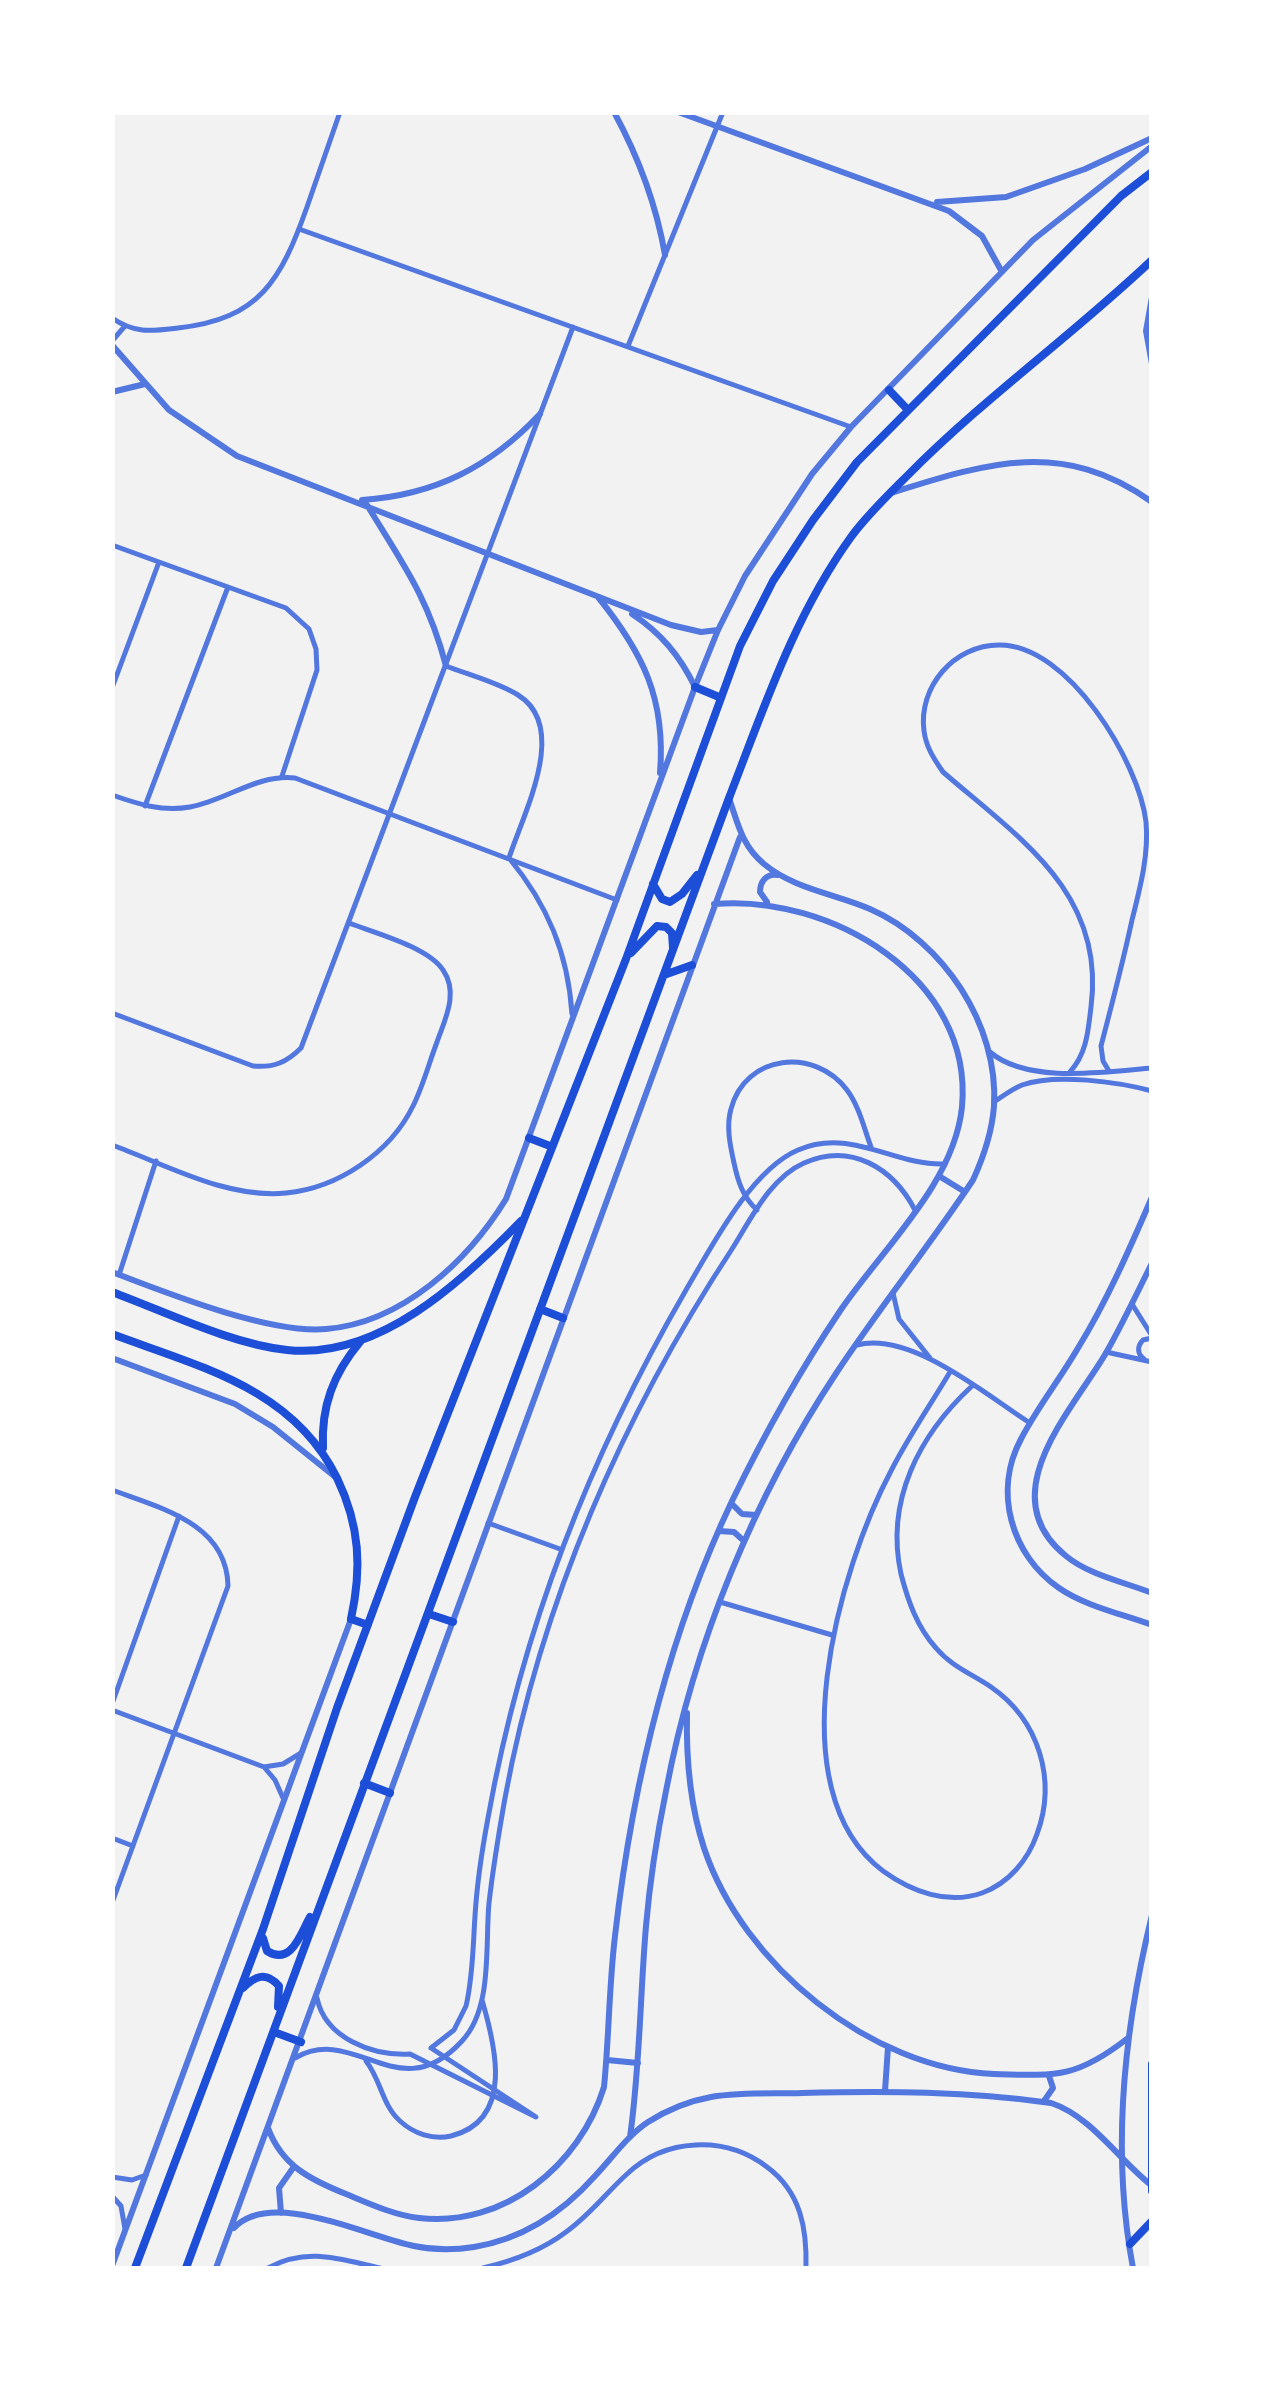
<!DOCTYPE html>
<html>
<head>
<meta charset="utf-8">
<style>
  body { margin:0 }
  #map { position:relative; width:1264px; height:2381px; overflow:hidden; background:#f2f2f2; font-family:"Exo 2",sans-serif }
  canvas { display:block }
  .frame { position:absolute; inset:0; border:115px solid #fff; pointer-events:none }
</style>
</head>
<body>
<div id="map">
<canvas width="1264" height="2381"></canvas>
<div class="frame"></div>
</div>
<script>
const context = document.querySelector('canvas').getContext('2d');
context.lineJoin = 'round';
function trace(path, color, width, dash) { context.strokeStyle = color; context.lineWidth = width; context.lineCap = dash ? 'butt' : 'round'; context.setLineDash(dash || []); context.stroke(path); }
trace(new Path2D(`
  M299,229L851,427
  M112,318C135,334 152,331 178,328C260,319 281,280 307,207C318,175 329,144 340,112
  M112,341L125,326
  M628,346L723,112
  M112,545L286,608L309,629L316,649L317,670L282,776
  M446,666C469,675 497,682 518,695C570,727 523,814 509,858C548,905 568,954 572,1014
  M112,688L159,562
  M112,795C138,804 162,812 190,807C227,800 257,774 295,778L617,900
  M145,806L228,587
  M112,1013L253,1066C274,1068 287,1062 301,1048L573,327
  M990,1052C1027,1084 1105,1072 1152,1068
  M1070,1072C1087,1053 1088,1031 1091,1007C1106,893 1019,838 943,772C934,759 926,747 924,731C918,687 954,645 999,645C1068,644 1139,762 1146,822C1149,855 1140,888 1132,920C1123,962 1112,1004 1101,1046L1103,1061L1109,1071
  M994,1102C1003,1096 1012,1089 1022,1085C1056,1073 1118,1082 1152,1091
  M112,1145C167,1165 227,1199 286,1193C338,1188 390,1153 413,1106C423,1086 429,1063 437,1042C445,1019 459,993 443,970C428,947 375,933 349,923
  M757,1210C743,1197 738,1182 734,1163C730,1145 726,1126 731,1109C745,1054 815,1047 847,1090C859,1106 864,1128 871,1147
  M119,1275L156,1161
  M893,1293L899,1319L930,1358
  M1132,1304L1152,1336
  M857,1345C911,1331 986,1395 1030,1423
  M1106,1352L1152,1362
  M1144,1359C1137,1354 1137,1346 1143,1340L1152,1338
  M950,1372C931,1404 909,1436 892,1469C839,1568 775,1790 883,1871C912,1892 948,1905 982,1893C1009,1883 1028,1860 1037,1834C1057,1780 1039,1720 991,1687C972,1674 952,1667 936,1648C917,1627 908,1601 901,1574C885,1501 919,1435 972,1386
  M112,1490C161,1508 227,1524 228,1586L112,1903
  M488,1523L560,1549
  M720,1602L832,1635
  M112,1704L179,1516
  M112,1710L264,1767L283,1764L301,1753
  M264,1767L275,1780L283,1798
  M112,1838L133,1846
  M317,1998C325,2038 372,2056 410,2054L536,2117L431,2048L454,2030L466,2006C473,1977 473,1945 475,1916C477,1883 482,1850 488,1818C522,1628 590,1456 686,1290C712,1246 751,1170 798,1150C851,1127 893,1166 945,1164
  M295,2058C355,2023 399,2110 462,2041C493,2008 485,1945 489,1903C493,1868 499,1832 505,1798C541,1602 623,1415 732,1249C751,1219 770,1178 804,1163C851,1142 893,1168 915,1210
  M366,2061C381,2080 382,2105 400,2121C414,2134 433,2140 451,2136C515,2120 495,2044 482,2000
  M112,2177L132,2180L146,2175
  M112,2196L121,2206L125,2229
  M268,2268C307,2247 339,2259 380,2268
  M483,2268C513,2261 541,2251 566,2232C590,2215 606,2193 627,2174C665,2138 725,2135 767,2167C801,2192 807,2229 806,2268`), '#5277de', 5);
trace(new Path2D(`
  M614,112C639,158 656,203 665,255
  M678,112L949,211L982,236L1002,272
  M937,202L1006,197L1085,169L1152,138
  M1152,297L1146,331L1152,364
  M112,345L169,410L237,456L671,625L701,632L718,630
  M112,392L145,384
  M891,493C986,463 1063,438 1152,502
  M362,500C435,495 490,467 540,414
  M367,505C403,564 428,597 446,666
  M598,597C643,653 666,699 660,773
  M632,614C661,633 680,656 695,687
  M767,902L760,892C760,881 767,873 778,875
  M939,1176L965,1192
  M1152,1197C1130,1248 1107,1301 1078,1348C1060,1379 1037,1408 1021,1439C993,1491 1011,1555 1059,1588C1085,1606 1122,1614 1152,1625
  M1152,1263C1137,1293 1123,1323 1106,1353C1072,1411 990,1495 1066,1556C1089,1575 1124,1582 1152,1593
  M112,1272C167,1293 269,1334 326,1329C402,1323 468,1261 506,1199L695,687L718,630L745,576L812,474L851,427L1033,240L1152,146
  M112,1358L235,1404L273,1427L334,1476
  M732,1504L742,1514L756,1515
  M719,1531L734,1532L744,1541
  M687,1713C686,1758 690,1805 704,1848C743,1965 871,2069 994,2074C1057,2076 1077,2078 1128,2038
  M607,2060L638,2063
  M885,2091L888,2047
  M1044,2101L1053,2088L1049,2076
  M268,2128C282,2166 311,2180 346,2194C370,2204 394,2215 419,2218C504,2228 580,2165 604,2087C609,2037 609,1986 615,1936C632,1787 667,1638 732,1501C764,1435 799,1372 840,1311C882,1249 954,1184 962,1107C974,977 829,894 714,904
  M630,2137C640,2067 640,1996 646,1926C650,1880 657,1835 666,1791C694,1643 754,1497 837,1372C880,1307 930,1245 973,1180C984,1156 992,1133 994,1106C999,1025 943,941 870,909C836,894 794,889 764,864C742,846 738,824 729,798
  M281,2213L279,2188L293,2168
  M234,2228C271,2188 368,2237 414,2246C433,2250 455,2250 474,2247C523,2239 563,2212 595,2176C613,2157 627,2136 648,2122C667,2110 689,2101 711,2097C741,2092 772,2094 802,2093C884,2091 969,2091 1051,2103C1091,2116 1119,2160 1151,2185
  M112,2266L351,1619
  M216,2268L740,837
  M1133,2268C1111,2152 1124,2029 1152,1915`), '#5277de', 6);
trace(new Path2D(`
  M112,1292C166,1312 231,1344 287,1350C378,1360 462,1282 521,1221
  M112,1334C200,1367 293,1388 337,1478C360,1526 362,1568 351,1619
  M323,1448C321,1407 333,1374 360,1342`), '#1d4ed8', 8);
trace(new Path2D(`
  M889,390L908,410
  M695,687L719,697
  M653,884L662,899L670,902L682,894L697,875
  M631,953L657,926L666,927L672,933L673,948
  M664,975L692,965
  M529,1138L550,1146
  M540,1309L563,1318
  M429,1614L453,1622
  M351,1619L368,1625
  M364,1783L390,1793
  M263,1938L267,1951C291,1966 300,1935 310,1917
  M243,1988C255,1976 266,1971 279,1986L278,2007
  M274,2032L301,2042
  M1152,2064V2191
  M1130,2244L1152,2221
  M135,2268L263,1929L337,1708L415,1497L626,959L740,646L773,581L813,520L857,462L1121,196L1152,172
  M186,2268L729,798C764,708 794,616 851,537C867,515 888,495 907,476C984,398 1073,335 1152,260`), '#1d4ed8', 8);
</script>
</body>
</html>
